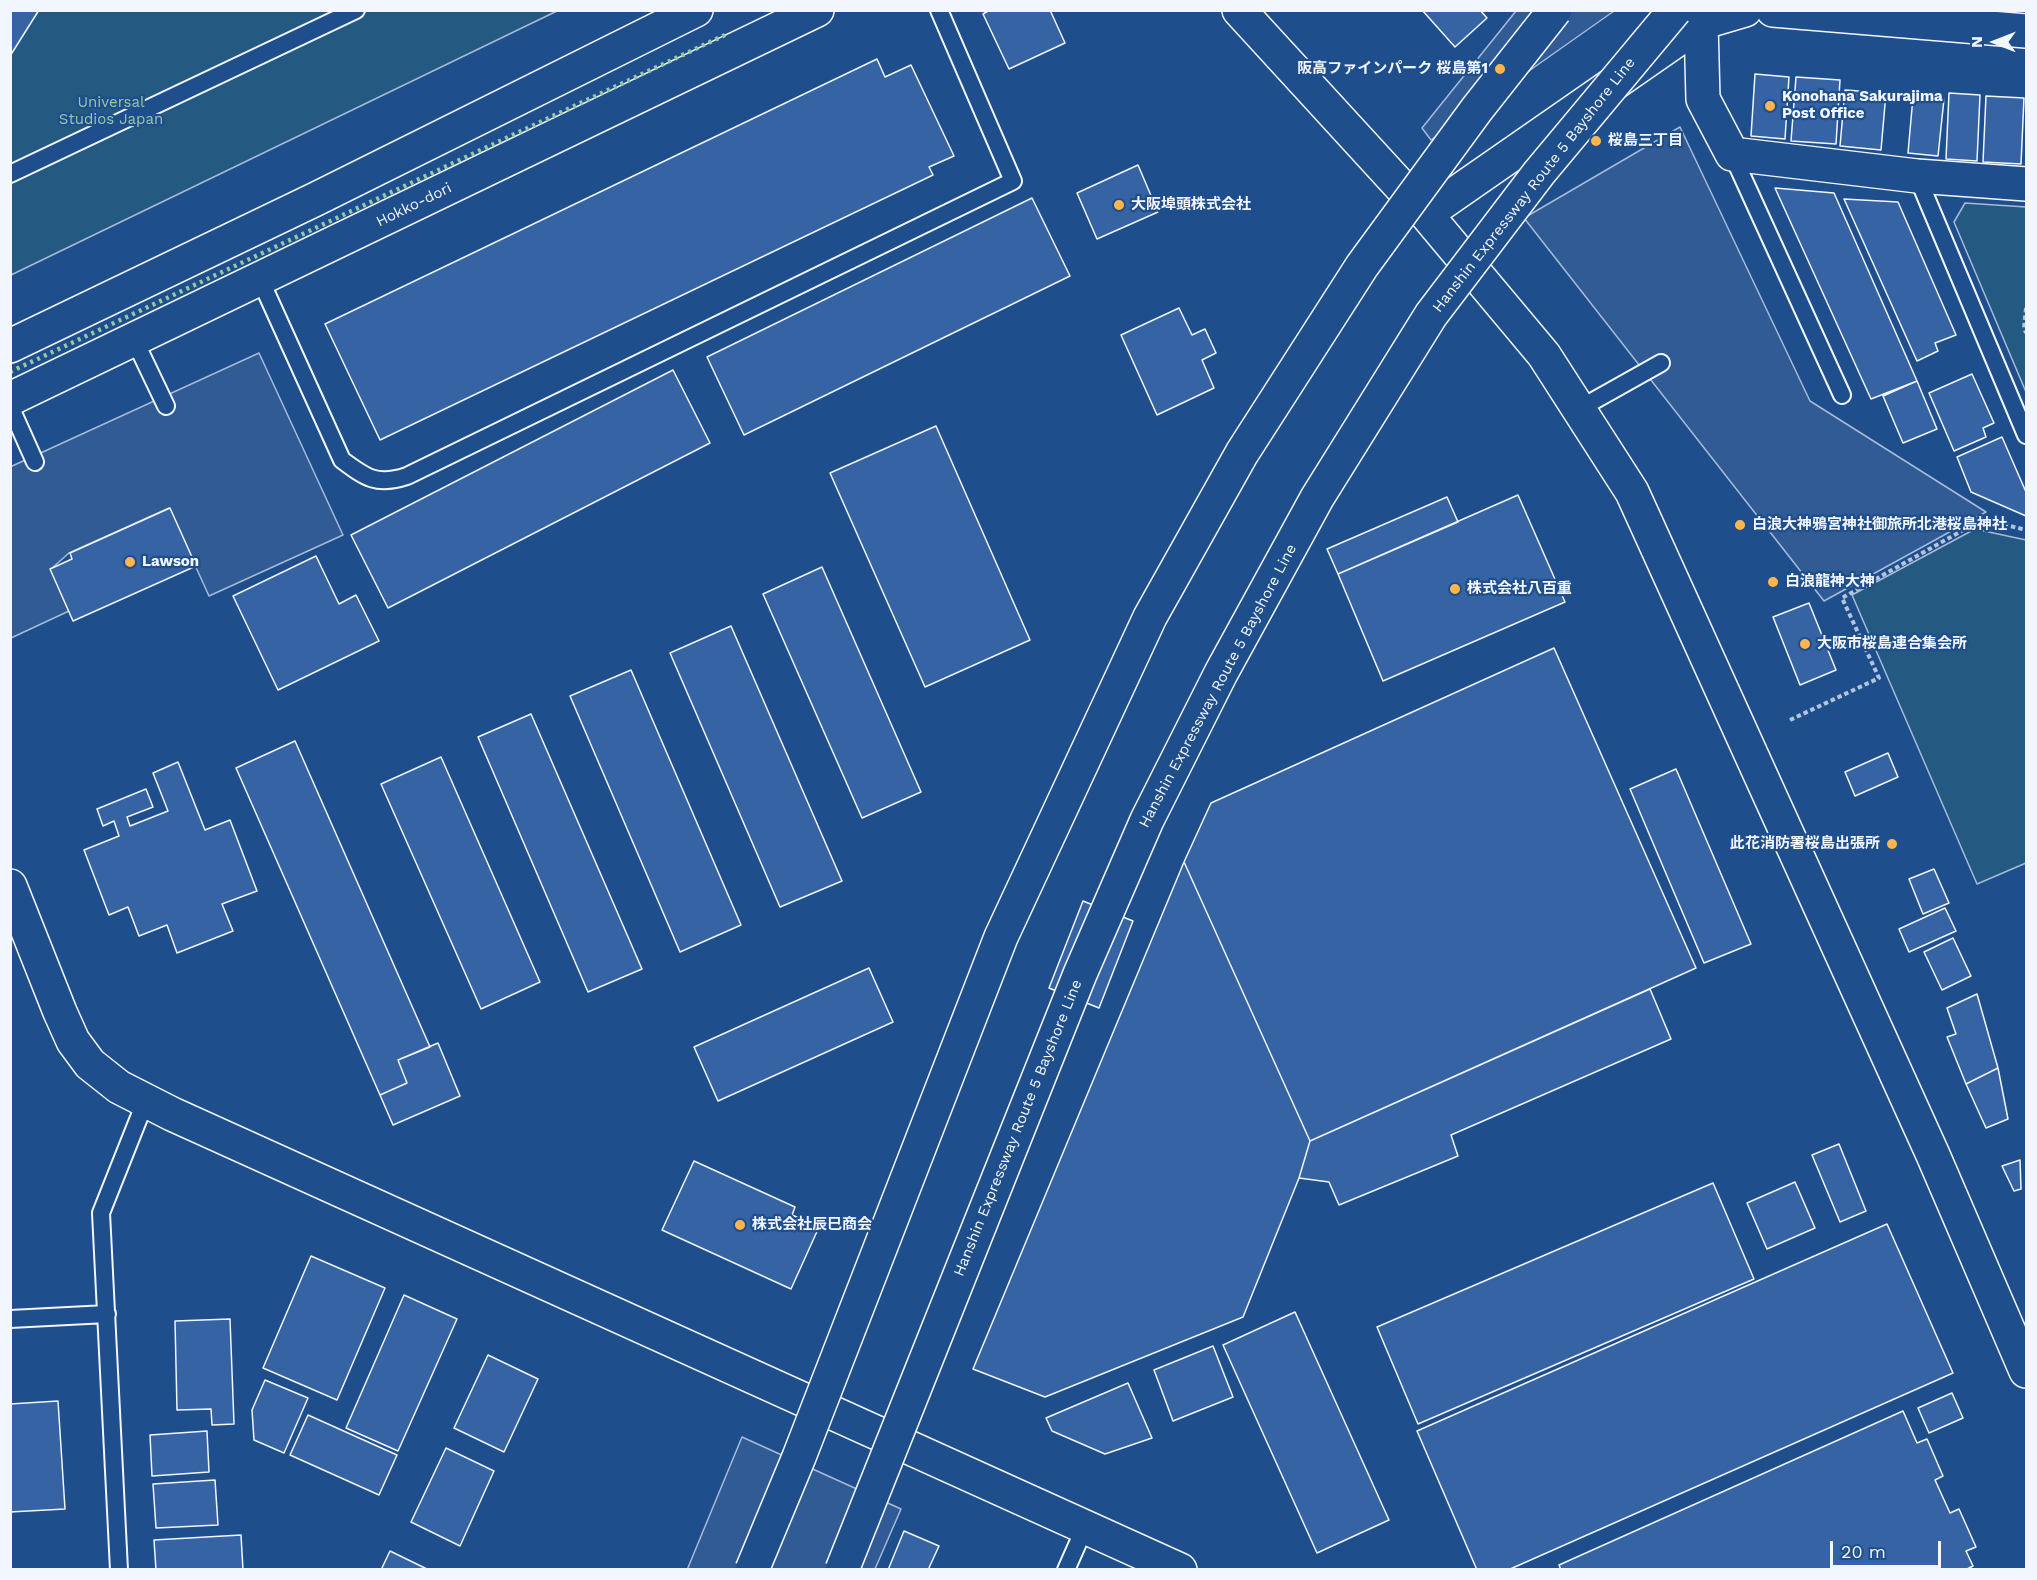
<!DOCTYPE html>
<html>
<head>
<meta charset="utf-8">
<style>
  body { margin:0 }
  #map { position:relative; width:2037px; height:1580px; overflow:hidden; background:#1f4e8c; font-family:"Work Sans",sans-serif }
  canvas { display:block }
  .frame { position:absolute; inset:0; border:12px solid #f2f6ff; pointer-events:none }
  .north { position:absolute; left:1965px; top:12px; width:60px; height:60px; -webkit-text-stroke:4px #1f4e8c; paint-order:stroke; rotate:270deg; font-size:16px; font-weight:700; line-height:24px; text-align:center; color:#f2f6ff }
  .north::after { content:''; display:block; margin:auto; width:21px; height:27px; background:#f2f6ff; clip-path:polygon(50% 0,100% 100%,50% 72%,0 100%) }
  .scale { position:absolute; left:1830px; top:1541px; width:111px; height:27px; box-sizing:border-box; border:3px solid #f2f6ff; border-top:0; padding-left:8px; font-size:18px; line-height:21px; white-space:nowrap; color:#f2f6ff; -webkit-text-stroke:4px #1f4e8c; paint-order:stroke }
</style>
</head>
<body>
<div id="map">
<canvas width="2037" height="1580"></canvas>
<div class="frame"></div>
<div class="north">N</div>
<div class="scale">20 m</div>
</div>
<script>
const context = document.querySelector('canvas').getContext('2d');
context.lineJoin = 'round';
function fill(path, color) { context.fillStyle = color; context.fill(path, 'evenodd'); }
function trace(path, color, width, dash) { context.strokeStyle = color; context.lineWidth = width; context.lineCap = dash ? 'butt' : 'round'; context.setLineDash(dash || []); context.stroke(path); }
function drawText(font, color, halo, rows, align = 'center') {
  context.font = font + ' "Work Sans","Noto Sans JP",sans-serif'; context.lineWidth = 4.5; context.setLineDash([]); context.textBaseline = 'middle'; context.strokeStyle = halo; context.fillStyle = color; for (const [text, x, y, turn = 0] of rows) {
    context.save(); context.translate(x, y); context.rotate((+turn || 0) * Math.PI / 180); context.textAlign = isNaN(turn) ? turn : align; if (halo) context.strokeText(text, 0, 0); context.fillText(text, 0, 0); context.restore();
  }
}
const green = new Path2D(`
  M11,11H557L11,275Z
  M1965,203L2026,207V392L1954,222Z
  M1975,529L2026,540V863L1977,884L1852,595Z`);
fill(green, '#245a82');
trace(green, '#a8bbd7', 1.5);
const parking = new Path2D(`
  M1516,11H1614L1431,140L1422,128Z
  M1680,127L1810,401L1986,512L1824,601L1524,218Z
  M259,353L343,535L209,596L169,508L69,553L51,569L69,611L11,638L10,467Z
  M742,1437L901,1509L875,1569L687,1570Z`);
fill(parking, '#305b95');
trace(parking, '#a8bbd7', 1.5);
const building = new Path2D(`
  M10,10H39L10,56Z
  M990,10H1050L1065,43L1009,69L983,14Z
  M1422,10H1480L1487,18L1455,47Z
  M877,59L885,77L911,65L954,156L929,167L933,175L380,440L325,324Z
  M1755,74L1789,77L1785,139L1751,136Z
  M1796,77L1840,80L1836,144L1791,141Z
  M1845,90L1886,93L1881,150L1840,146Z
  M1949,93L1980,95L1977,161L1946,159Z
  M1986,96L2024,98L2021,164L1983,162Z
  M1913,97L1944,99L1938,156L1908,153Z
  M1138,165L1158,212L1097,239L1077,193Z
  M1775,188L1834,193L1917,381L1871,399Z
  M1032,198L1070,276L744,435L707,357Z
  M1844,199L1898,202L1956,335L1935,343L1938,351L1917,361Z
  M1179,308L1192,335L1205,329L1216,353L1202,360L1214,388L1157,415L1121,335Z
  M673,370L710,443L388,608L351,535Z
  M1972,374L1994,423L1983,428L1986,437L1954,451L1929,393Z
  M1917,381L1937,429L1903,443L1883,396Z
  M936,426L1030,640L925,687L830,473Z
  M2002,437L2026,492V516L1971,492L1957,457Z
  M1518,495L1565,602L1383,681L1338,574Z
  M1447,497L1458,522L1338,574L1327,549Z
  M170,508L196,566L73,621L50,569L72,559L70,553Z
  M316,556L339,604L356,595L379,641L278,690L233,596Z
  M822,567L921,792L862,818L763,594Z
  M1809,603L1836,670L1800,685L1773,617Z
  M731,626L842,881L780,907L670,653Z
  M1554,648L1696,968L1310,1141L1184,862L1211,803Z
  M631,670L741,925L680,952L570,696Z
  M531,714L642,969L588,992L478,737Z
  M295,741L430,1047L398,1060L407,1083L380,1095L236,768Z
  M1888,753L1898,777L1855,796L1845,772Z
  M441,757L540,982L481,1009L381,784Z
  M178,762L205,830L230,820L257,891L222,904L233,931L177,953L167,925L139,936L128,907L109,915L84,850L119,836L114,821L103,826L97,809L146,789L153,807L127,817L130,826L168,811L153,773Z
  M1676,769L1751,944L1704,963L1630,789Z
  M1184,862L1310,1141L1299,1178L1243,1317L1045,1397L973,1369Z
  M1934,869L1949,903L1923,914L1909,879Z
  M1083,901L1133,921L1099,1008L1049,988Z
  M1945,908L1956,931L1909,952L1899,929Z
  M1953,938L1971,976L1942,990L1924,952Z
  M869,968L893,1022L718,1101L694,1047Z
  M1650,989L1671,1039L1451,1135L1458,1156L1339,1205L1329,1182L1299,1178L1310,1141Z
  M1977,994L1998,1068L1966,1084L1947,1037L1956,1034L1947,1008Z
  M438,1043L460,1096L393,1125L380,1095L407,1083L398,1060Z
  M1998,1068L2008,1119L1986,1128L1966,1084Z
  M1839,1144L1866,1211L1840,1222L1812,1155Z
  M2020,1160L2021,1189L2014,1191L2002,1166Z
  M694,1161L795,1207L792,1215L819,1227L791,1289L662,1230Z
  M1795,1182L1815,1228L1767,1249L1747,1203Z
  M1713,1183L1754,1279L1418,1424L1377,1327Z
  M1887,1224L1953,1373L1508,1570H1477L1417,1431Z
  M311,1256L385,1288L337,1400L263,1368Z
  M404,1295L457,1319L398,1451L346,1428Z
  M1295,1312L1389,1520L1317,1553L1223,1345Z
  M230,1319L234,1424L212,1425L211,1409L177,1410L175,1321Z
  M1213,1346L1233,1397L1173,1421L1154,1370Z
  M488,1355L538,1379L504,1452L454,1428Z
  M265,1380L308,1398L284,1453L254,1440L252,1410Z
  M1128,1383L1152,1438L1105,1454L1052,1431L1046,1418Z
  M1952,1393L1963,1418L1929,1433L1918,1408Z
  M58,1401L65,1509L10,1512V1404Z
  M1903,1411L1917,1443L1927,1439L1943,1476L1935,1480L1950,1513L1959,1509L1976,1547L1966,1551L1973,1566L1965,1570H1561L1559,1565Z
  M308,1415L397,1455L379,1495L290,1455Z
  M207,1431L209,1472L152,1476L150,1435Z
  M446,1448L494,1471L460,1546L411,1522Z
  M215,1480L218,1525L156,1528L153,1484Z
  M904,1531L939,1546L928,1570H888Z
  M241,1535L243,1570H156L154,1540Z
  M390,1551L429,1570H381Z`);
fill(building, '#3563a3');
trace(building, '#f2f6ff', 1.5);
const service = new Path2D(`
  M1732,154L1842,395
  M10,174L356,10
  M1917,176L2026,435
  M260,279L342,460C366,478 377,486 407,476L1013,181L939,10
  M134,339L166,406
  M10,406L35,462
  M1579,409L1661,363
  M10,1319L107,1314
  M119,1570L101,1213L146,1100
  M1066,1570L1085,1527`);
const minor = new Path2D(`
  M1701,23L1703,99L1732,154L1917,176L2026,184`);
const tertiary = new Path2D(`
  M1239,10L1426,214L1544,355L1632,492L1933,1155L2026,1371
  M1773,10L2026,31
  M1426,214L1701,23L1745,10
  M10,886L60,1012L73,1041L90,1064L119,1087L172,1114L1180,1570`);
const primary = new Path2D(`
  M10,346L316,199L696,10
  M10,399L817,10`);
trace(service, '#f2f6ff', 20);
trace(minor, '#f2f6ff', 36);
trace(tertiary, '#f2f6ff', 36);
trace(primary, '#f2f6ff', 36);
trace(new Path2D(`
  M2026,308L2024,328L2026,333
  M1790,720L1879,678L1842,598L1974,524L2006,525L2026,530`), '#b3c4dc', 4, [4.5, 3]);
trace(service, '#1f4e8c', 16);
trace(minor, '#1f4e8c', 33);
trace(tertiary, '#1f4e8c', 33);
trace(primary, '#1f4e8c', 33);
const motorwayBridge = new Path2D(`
  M752,1570L799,1457L1001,937L1150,617L1242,453L1362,266L1477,109L1555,10
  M842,1570L1080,974L1147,820L1221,673L1317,498L1431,315L1539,173L1675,10`);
trace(motorwayBridge, '#f2f6ff', 36, []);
trace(motorwayBridge, '#1f4e8c', 33);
trace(new Path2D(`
  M10,372L727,34`), '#97c8a6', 4.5, [3, 4.5]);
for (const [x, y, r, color] of [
  [1500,69,6,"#ffb74d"],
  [1770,106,6,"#ffb74d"],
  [1596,141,6,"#ffb74d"],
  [1119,205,6,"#ffb74d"],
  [1740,525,6,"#ffb74d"],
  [130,562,6,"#ffb74d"],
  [1773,582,6,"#ffb74d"],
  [1455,589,6,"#ffb74d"],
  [1805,644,6,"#ffb74d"],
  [1892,844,6,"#ffb74d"],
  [740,1225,6,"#ffb74d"]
]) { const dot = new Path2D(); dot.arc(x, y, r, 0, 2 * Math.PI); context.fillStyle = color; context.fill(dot); trace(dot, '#1f4e8c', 2); }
drawText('bold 15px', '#f2f6ff', '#1f4e8c', [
  ["阪高ファインパーク 桜島第1",1488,69,"right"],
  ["Konohana Sakurajima",1782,97],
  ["Post Office",1782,114],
  ["桜島三丁目",1608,141],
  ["大阪埠頭株式会社",1131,205],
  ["白浪大神鴉宮神社御旅所北港桜島神社",1752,525],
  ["Lawson",142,562],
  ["白浪龍神大神",1785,582],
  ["株式会社八百重",1467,589],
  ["大阪市桜島連合集会所",1817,644],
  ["此花消防署桜島出張所",1880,844,"right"],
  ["株式会社辰巳商会",752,1225]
], 'left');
drawText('15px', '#97c8a6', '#1f4e8c', [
  ["Universal",111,103],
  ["Studios Japan",111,120]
]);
drawText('15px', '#f2f6ff', '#1f4e8c', [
  ["Hanshin Expressway Route 5 Bayshore Line",1534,185,-52],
  ["Hokko-dori",414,205,-26],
  ["Hanshin Expressway Route 5 Bayshore Line",1218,686,-62],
  ["Hanshin Expressway Route 5 Bayshore Line",1018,1128,-68]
]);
</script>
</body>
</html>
